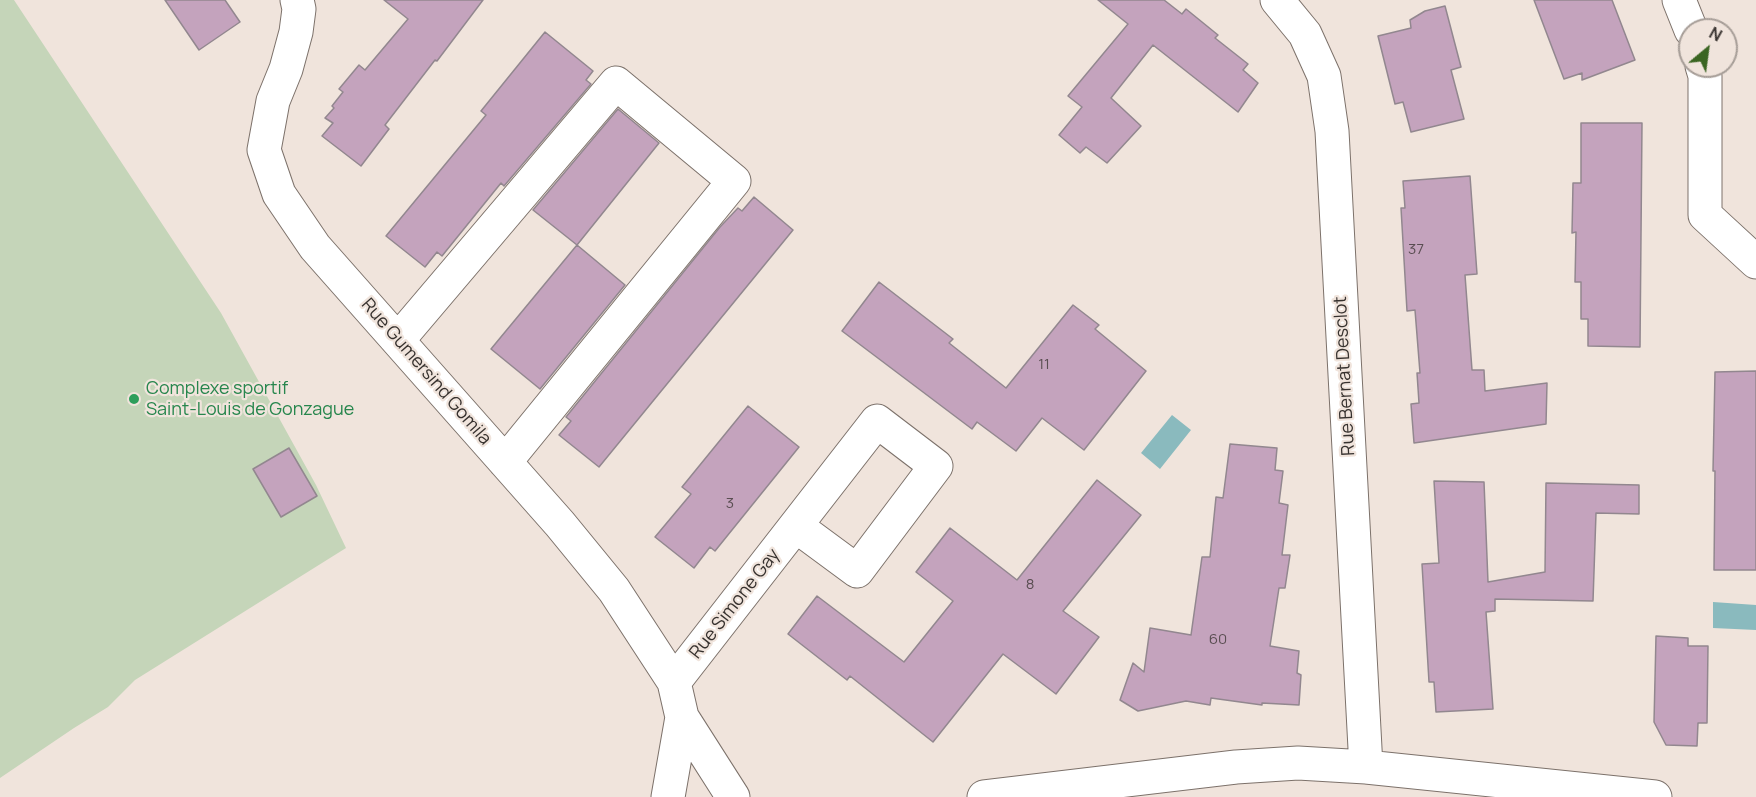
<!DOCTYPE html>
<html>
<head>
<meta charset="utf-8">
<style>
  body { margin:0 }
  #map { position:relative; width:1756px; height:797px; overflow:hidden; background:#f0e4dc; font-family:Manrope,sans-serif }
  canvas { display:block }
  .north { position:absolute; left:1678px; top:18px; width:60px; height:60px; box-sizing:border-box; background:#f0e4dc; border:2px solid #a69d97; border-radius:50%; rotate:29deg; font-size:16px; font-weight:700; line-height:24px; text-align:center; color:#37322f }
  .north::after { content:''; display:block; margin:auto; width:21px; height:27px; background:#3b6522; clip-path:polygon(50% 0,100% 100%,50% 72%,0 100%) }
</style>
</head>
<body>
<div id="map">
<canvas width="1756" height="797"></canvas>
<div class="north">N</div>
</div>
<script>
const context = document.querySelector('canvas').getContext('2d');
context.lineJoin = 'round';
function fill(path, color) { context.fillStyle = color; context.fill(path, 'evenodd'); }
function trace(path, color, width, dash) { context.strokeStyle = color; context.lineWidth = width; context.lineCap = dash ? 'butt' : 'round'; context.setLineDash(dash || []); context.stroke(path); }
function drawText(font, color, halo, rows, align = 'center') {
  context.font = font + ' Manrope,sans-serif'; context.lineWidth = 4.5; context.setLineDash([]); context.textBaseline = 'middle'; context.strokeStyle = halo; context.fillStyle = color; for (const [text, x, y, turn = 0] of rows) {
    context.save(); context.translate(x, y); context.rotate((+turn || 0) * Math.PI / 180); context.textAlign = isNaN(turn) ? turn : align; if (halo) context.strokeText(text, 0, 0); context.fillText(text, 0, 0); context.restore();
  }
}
fill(new Path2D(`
  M0,0H14L221,313L316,485L346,548L135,680L108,707L74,728L0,778Z`), '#c5d5b9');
fill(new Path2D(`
  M1172,415L1191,430L1160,469L1141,453Z
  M1713,602L1756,605V630L1713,628Z`), '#8ababe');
const building = new Path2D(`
  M165,0H225L240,22L199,50Z
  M384,0H483L437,61L435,60L385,125L389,129L361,166L322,136L333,123L325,118L334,108L332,106L343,92L339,89L359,65L365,70L408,19Z
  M1098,0H1164L1182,14L1186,9L1218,35L1215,38L1248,64L1243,70L1258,83L1238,112L1153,45L1111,98L1141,126L1107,163L1086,147L1080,153L1059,135L1082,107L1068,96L1128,24Z
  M1534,0H1612L1635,60L1582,80V73L1564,79Z
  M1445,6L1461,67L1451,70L1464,119L1411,132L1403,102L1395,104L1378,36L1411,28L1410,20L1425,11Z
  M545,32L593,71L586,80L591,84L504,186L501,183L442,256L437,252L425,267L386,236L486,115L481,111Z
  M618,109L659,143L577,245L533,210Z
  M1581,123H1642L1640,347L1588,346V319H1581V282H1575L1576,232L1572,233L1573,183H1581Z
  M1470,176L1477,274L1465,275L1472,370H1484L1485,391L1547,383L1546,424L1414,443L1411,404L1419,403L1417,373H1420L1415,310L1407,311L1401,208H1405L1403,181Z
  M754,197L793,230L599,467L559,435L571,421L566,417L720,227L738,208L742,211Z
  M577,245L625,285L540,389L491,349Z
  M879,282L953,339L949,343L1006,388L1073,305L1099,325L1095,329L1146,371L1084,450L1042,418L1016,451L977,422L972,429L842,331Z
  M1756,371V570H1714L1715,471H1713L1715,372Z
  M748,406L799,447L715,551L710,547L694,568L655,537L691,494L682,487Z
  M1230,444L1277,448L1275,470L1283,471L1279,503L1288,505L1282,555H1290L1285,588H1279L1270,646L1299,651L1297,673L1301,675L1299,705L1262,703V705L1211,698L1210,705L1186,701L1138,711L1120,700L1133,663L1144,672L1150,628L1191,635L1202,557H1210L1216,497L1223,498Z
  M289,448L317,496L281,517L253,469Z
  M1097,480L1141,515L1063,611L1099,637L1056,694L1003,654L933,742L850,676L847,680L788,634L817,596L904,662L953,601L916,572L950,528L1017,580Z
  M1434,481L1484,482L1488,582L1545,572L1546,483L1639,485V514L1596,513L1593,601L1495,599V611L1486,612L1493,709L1436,712L1434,682H1429L1422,564L1439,563Z
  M1656,636L1688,638V646H1708L1707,723H1698L1697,746L1666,745L1654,722Z`);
fill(building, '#c4a3bd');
trace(building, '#92878f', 1.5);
const minor = new Path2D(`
  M297,0L299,9L296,32L286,69L273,101L264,150L279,194L315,247L560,524L614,590L674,682L682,717L733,797
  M1277,0L1305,34L1324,76L1332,131L1366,767
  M1679,0L1691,30
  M1702,66L1705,76V215L1756,262
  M398,340L616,83L734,181L505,462
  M674,682L877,421L936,466L857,571L796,526
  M668,797L682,717
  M984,797L1236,767L1298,763L1366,767L1655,797`);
trace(minor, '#7c716a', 35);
trace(minor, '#fff', 33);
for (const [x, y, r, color] of [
  [134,399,6,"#2e9e5b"]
]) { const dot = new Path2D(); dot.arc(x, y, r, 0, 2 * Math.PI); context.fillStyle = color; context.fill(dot); trace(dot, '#f0e4dc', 2); }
drawText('15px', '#5a4e52', null, [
  ["37",1416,250],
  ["11",1044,365],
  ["3",730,504],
  ["8",1030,585],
  ["60",1218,640]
]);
drawText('18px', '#37322f', '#f0e4dc', [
  ["Rue Gumersind Gomila",426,372,49],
  ["Rue Bernat Desclot",1345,376,-93],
  ["Rue Simone Gay",735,604,-52]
]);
drawText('18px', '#27864d', '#f0e4dc', [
  ["Complexe sportif",146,389],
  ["Saint-Louis de Gonzague",146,410]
], 'left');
</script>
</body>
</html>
